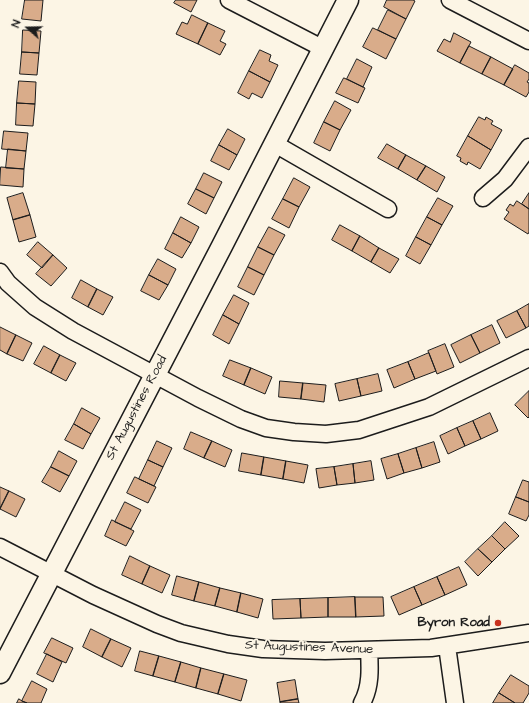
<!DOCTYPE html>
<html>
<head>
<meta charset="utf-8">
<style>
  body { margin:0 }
  #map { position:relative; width:529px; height:703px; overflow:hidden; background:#fcf5e5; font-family:"Architects Daughter",sans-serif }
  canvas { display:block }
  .north { position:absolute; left:8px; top:8px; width:40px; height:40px; -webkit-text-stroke:3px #fcf5e5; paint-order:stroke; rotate:290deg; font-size:11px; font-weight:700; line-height:16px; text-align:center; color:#1c1c1c }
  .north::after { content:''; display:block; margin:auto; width:14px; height:18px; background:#1c1c1c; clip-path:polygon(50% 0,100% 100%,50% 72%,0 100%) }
</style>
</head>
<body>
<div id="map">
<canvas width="529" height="703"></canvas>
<div class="north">N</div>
</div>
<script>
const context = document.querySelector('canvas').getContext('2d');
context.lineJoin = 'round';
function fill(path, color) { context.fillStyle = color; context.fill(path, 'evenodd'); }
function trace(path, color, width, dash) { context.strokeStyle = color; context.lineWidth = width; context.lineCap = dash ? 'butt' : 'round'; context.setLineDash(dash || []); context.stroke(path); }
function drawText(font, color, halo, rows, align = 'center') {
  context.font = font + ' "Architects Daughter",sans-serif'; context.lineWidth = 3.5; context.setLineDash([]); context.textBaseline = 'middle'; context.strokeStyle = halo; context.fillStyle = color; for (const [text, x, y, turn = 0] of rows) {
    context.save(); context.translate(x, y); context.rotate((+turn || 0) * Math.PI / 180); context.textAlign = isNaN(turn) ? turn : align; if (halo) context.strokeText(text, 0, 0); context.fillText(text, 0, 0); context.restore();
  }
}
const building = new Path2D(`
  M25,0H43L41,21L22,19Z
  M176,0H197L191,12L174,3Z
  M387,0H413L415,1L406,19L384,7Z
  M388,10L406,19L396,39L378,30Z
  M192,15L208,23L198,44L176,34L182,22L187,24Z
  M208,23L225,31L220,41L226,44L220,55L198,44Z
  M373,28L396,39L386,59L363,47Z
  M23,30L41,31L39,53L22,52Z
  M454,33L471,42L460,63L437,51L444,39L450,42Z
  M469,46L491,57L482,74L460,63Z
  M260,50L271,55L269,61L278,65L270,82L249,71Z
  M22,52L39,53L37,75L20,74Z
  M491,57L513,69L504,85L482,74Z
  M357,59L372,67L363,87L347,79Z
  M515,65L529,73V79L527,82L529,83V92L526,97L504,85Z
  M249,71L270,82L262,98L252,93L249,99L238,93Z
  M344,78L365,88L358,103L336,93Z
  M19,81L36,82L35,104L17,103Z
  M335,101L351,110L340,130L324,122Z
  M17,103L35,104L33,126L16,125Z
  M479,117L485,120L486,117L493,121L491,124L502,130L491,150L468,136Z
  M324,122L340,130L330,151L314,143Z
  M228,129L245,139L237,155L219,145Z
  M4,131L28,133L26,151L2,149Z
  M468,136L491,150L480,169L468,162L467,165L460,161L461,158L457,156Z
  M387,144L406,155L398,169L378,158Z
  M219,145L237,155L229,170L211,161Z
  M8,149L26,151L24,169L6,168Z
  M406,155L426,166L417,180L398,169Z
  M426,166L445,177L437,192L417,180Z
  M1,167L24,169L23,187L0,185Z
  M204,173L222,182L214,198L196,189Z
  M294,178L310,187L299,207L283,199Z
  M196,189L214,198L206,214L188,204Z
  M23,193L30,215L13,220L7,198Z
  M529,193V209L522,204Z
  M438,198L453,206L442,225L427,217Z
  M283,199L299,207L289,228L272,219Z
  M517,201L529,209V232L528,234L504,219L509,212L506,210L510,204L513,206Z
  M30,215L36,237L19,242L13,220Z
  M181,217L199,227L191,243L173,233Z
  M427,217L442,225L431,245L416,237Z
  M340,225L360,236L352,251L332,240Z
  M269,227L285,235L274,255L258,247Z
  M173,233L191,243L182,258L165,249Z
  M360,236L379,248L371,262L352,251Z
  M416,237L431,245L420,264L406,256Z
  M38,242L53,255L42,268L27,255Z
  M258,247L274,255L264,275L248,267Z
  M379,248L399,259L390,273L371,262Z
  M53,255L67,268L51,286L36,274Z
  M158,259L176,269L168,285L149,275Z
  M248,267L264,275L254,295L238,287Z
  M149,275L168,285L159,300L141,291Z
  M81,280L97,289L88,307L72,298Z
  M97,289L113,297L103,315L88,307Z
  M234,295L249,303L239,324L223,315Z
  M529,304V326L526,328L517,311Z
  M517,311L526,328L506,338L497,321Z
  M223,315L239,324L229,344L213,335Z
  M492,325L500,343L480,353L471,335Z
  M0,327L16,335L7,354L0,350Z
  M16,335L32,343L23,361L7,354Z
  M471,335L480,353L460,363L451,345Z
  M445,344L454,367L437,374L428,351Z
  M44,346L60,355L51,373L34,364Z
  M429,353L436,371L415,379L408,362Z
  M60,355L76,363L66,381L51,373Z
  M230,360L251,368L244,385L223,376Z
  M408,362L415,379L394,388L387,370Z
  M251,368L272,377L265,394L244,385Z
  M378,374L382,391L361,396L357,379Z
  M357,379L361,396L339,401L335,384Z
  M280,381L303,383L301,399L279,397Z
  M303,383L326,385L324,402L301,399Z
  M529,391V417L528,418L515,405Z
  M82,408L100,418L91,434L74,424Z
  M490,413L498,431L481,439L473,421Z
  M473,421L481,439L465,446L457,428Z
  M74,424L91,434L83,449L65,440Z
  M457,428L465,446L448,454L440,436Z
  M191,432L212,441L204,458L184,449Z
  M157,441L172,448L163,467L148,460Z
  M212,441L232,450L225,467L204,458Z
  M434,442L440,462L422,468L416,448Z
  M416,448L422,468L404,473L398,454Z
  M59,451L77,461L69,476L51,467Z
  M242,453L264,457L261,475L239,471Z
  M398,454L404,473L387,479L381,459Z
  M264,457L286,461L283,479L261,475Z
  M148,460L163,467L154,486L139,479Z
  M286,461L308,465L304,483L283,479Z
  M371,461L374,480L355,483L353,464Z
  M353,464L355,483L337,485L334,467Z
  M51,467L69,476L60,492L42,482Z
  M334,467L337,485L319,488L316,469Z
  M135,477L156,487L148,503L127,493Z
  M523,480L529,482V502L516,497Z
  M0,487L9,491L0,509Z
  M9,491L25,499L16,517L0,509Z
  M516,497L529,502V515L526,521L509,514Z
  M125,502L141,510L131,529L115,522Z
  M112,520L134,531L126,546L105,536Z
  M505,522L519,536L505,549L492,536Z
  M492,536L505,549L492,562L478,549Z
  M478,549L492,562L478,576L465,562Z
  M130,556L150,566L142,584L122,575Z
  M150,566L170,575L162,593L142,584Z
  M459,567L467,585L445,595L437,577Z
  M177,576L199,582L194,601L172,595Z
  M437,577L445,595L422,605L414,587Z
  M199,582L220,588L215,606L194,601Z
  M414,587L422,605L399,615L391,597Z
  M220,588L241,593L237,612L215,606Z
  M241,593L263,599L258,618L237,612Z
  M355,597H383L384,616L356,617Z
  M355,597L356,617H328V598Z
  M328,598V617L301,618L300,599Z
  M300,599L301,618L273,619L272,600Z
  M91,629L111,639L102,657L83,647Z
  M52,638L73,648L66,663L44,653Z
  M111,639L131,648L122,667L102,657Z
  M140,651L159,656L153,676L135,671Z
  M47,654L62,662L53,682L37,674Z
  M159,656L181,662L175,682L153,676Z
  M181,662L201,668L196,688L175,682Z
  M201,668L224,674L218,694L196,688Z
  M224,674L247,680L241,701L218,694Z
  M511,675L529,686V693L523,703H515L499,693Z
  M295,680L298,699L280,702L277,683Z
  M32,681L47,689L41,703H27L22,701Z
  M499,693L515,703H493Z
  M19,699L22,701L27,703H17Z
  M298,699L299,703H280V702Z`);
fill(building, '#d9ac8a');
trace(building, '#1c1c1c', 1);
const minor = new Path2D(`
  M229,0L324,49
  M450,0L529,41
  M275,144L388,209
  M483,198L505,179L529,147
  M0,272L8,283L35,307L73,331L198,398L241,419L266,428L294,432L326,434L359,430L429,407L529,358
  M0,547L93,595L157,624L181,633L228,644L263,649L325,651L431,648L529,633
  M447,646L455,703
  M362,703C371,687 370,668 369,650`);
const tertiary = new Path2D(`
  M0,673L222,246L348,0`);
trace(minor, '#1c1c1c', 19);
trace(tertiary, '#1c1c1c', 23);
trace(minor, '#fcf5e5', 16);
trace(tertiary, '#fcf5e5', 20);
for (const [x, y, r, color] of [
  [498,623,4,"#c8321e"]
]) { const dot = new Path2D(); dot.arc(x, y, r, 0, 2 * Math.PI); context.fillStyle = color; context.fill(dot); trace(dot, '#fcf5e5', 1.5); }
drawText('13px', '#1c1c1c', '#fcf5e5', [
  ["St Augustines Road",137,408,-62],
  ["St Augustines Avenue",309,648,2]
]);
drawText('bold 13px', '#1c1c1c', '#fcf5e5', [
  ["Byron Road",490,623]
], 'right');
</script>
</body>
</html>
